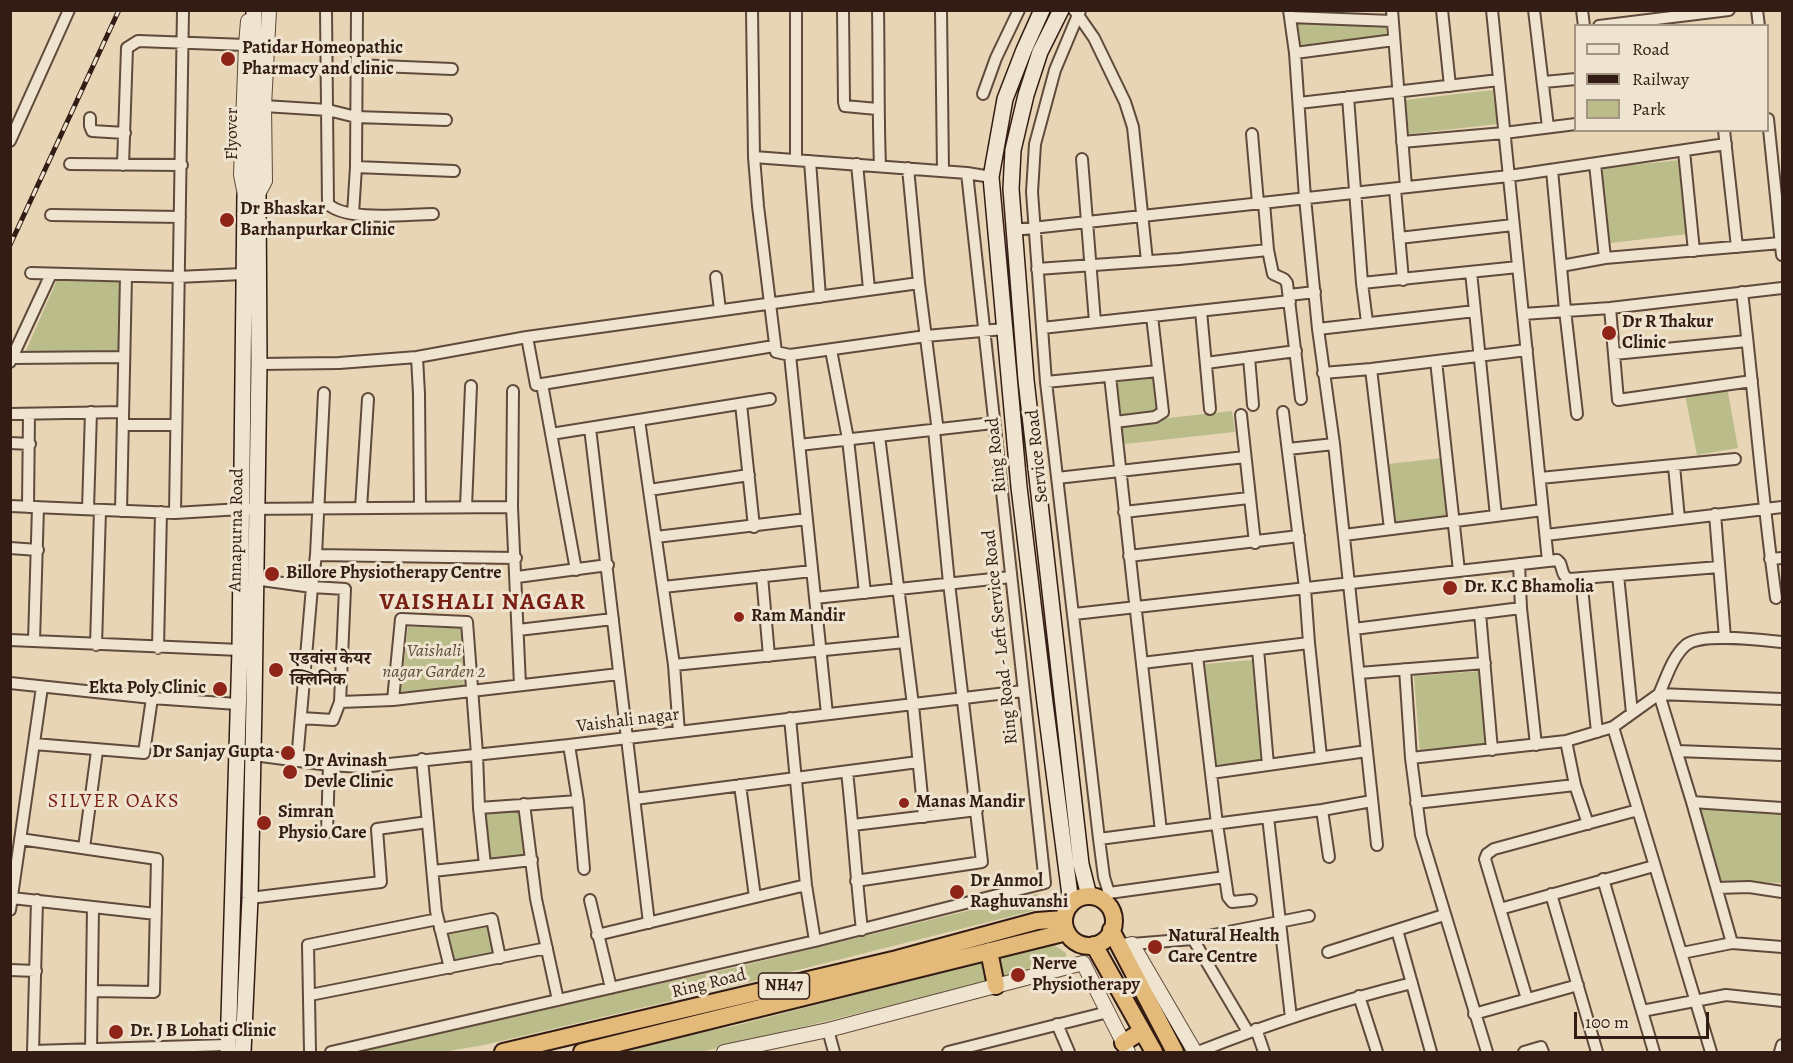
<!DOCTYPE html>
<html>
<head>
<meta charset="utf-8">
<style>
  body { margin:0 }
  #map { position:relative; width:1793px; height:1063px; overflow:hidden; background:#e7d5b5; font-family:Alegreya,serif }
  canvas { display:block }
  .frame { position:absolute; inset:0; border:12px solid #331c13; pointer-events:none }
  .legend { position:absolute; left:1574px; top:24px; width:195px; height:108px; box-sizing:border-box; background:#efe4cf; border:2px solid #a49484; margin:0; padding:8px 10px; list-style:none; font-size:18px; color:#331c13 }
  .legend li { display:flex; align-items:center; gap:12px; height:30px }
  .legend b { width:30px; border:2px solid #a49484 }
  .scale { position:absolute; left:1574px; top:1012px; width:135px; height:27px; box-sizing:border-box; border:3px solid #331c13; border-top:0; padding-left:8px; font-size:18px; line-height:21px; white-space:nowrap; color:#331c13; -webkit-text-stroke:4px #efe4cf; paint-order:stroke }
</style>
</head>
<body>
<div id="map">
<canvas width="1793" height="1063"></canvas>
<div class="frame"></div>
<ul class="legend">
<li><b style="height:8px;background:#efe4cf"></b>Road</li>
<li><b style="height:8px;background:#331c13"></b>Railway</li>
<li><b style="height:16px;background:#babc8a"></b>Park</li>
</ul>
<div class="scale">100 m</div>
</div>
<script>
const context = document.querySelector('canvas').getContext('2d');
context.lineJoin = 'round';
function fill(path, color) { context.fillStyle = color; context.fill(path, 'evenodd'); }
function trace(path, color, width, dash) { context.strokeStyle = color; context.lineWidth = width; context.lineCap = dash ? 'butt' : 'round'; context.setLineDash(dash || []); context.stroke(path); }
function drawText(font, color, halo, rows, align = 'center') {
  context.font = font + ' Alegreya,"Noto Serif Devanagari",serif'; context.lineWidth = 6; context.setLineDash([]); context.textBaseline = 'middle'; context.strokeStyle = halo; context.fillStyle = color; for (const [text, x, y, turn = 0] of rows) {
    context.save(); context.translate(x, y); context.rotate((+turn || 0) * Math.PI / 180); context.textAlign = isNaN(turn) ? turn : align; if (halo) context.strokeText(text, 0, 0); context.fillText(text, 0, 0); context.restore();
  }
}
fill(new Path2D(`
  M1296,23L1386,28V38L1299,48Z
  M1493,90L1497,124L1409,134L1405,100Z
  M1680,160L1688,234L1610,243L1602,168Z
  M57,280L120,282V354L24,355Z
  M1155,378L1159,419L1232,411L1235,432L1124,444L1117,382Z
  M1727,387L1738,448L1697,455L1685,395Z
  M1442,458L1447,517L1394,522L1388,464Z
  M408,627L461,628L464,689L400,696Z
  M1252,660L1261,761L1214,765L1205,664Z
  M1481,671L1487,748L1420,753L1414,676Z
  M1700,807L1782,812V883L1721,881Z
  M522,811L528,855L489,861L484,813Z
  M1037,894L1043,899L1044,908L738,985L484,1045L443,1052H344L737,967Z
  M489,925L495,955L453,963L447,934Z
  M1053,944L1066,953V962L701,1052H605L734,1026Z`), '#babc8a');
const minor = new Path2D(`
  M326,10L328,204C347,222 407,214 433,214
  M752,10L754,157L758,206L776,352L790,355L926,336L1004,329
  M796,10V160
  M843,10L844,102L845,106L877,109
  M878,10C879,62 878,114 880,166
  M941,10L943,171
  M1074,10L1078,15L1055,70L1035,144L1032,192L1046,382L1099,839L1104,877L1109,893L1101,899
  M1289,10L1295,53L1305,198L1318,329L1334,444L1377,845
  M1392,10L1406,187
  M1442,10L1450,86
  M1492,10L1548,561
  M1534,10L1548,127
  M1582,10L1584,26
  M1757,10L1759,26
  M1080,11L1078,15L1094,38L1125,102L1133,127L1147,261
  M1290,17L1392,21
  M1599,26L1729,10
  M1295,53L1394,40
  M356,65L452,69
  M1544,82L1576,79
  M983,94L996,58L1019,10
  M1348,97L1362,283L1367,322
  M1299,103L1499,80
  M264,106L328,110L356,117L446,120
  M90,118V126L92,131L125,133
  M1768,119L1782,255
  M1724,130L1737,247
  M1252,134L1258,203
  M10,141L69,10
  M1402,142L1504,133L1576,124
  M1684,151L1694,251
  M754,157L967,173L991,177
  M1082,159L1095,322
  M810,161L820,297
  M70,164L182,165
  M857,164L869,289
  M1595,164L1605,258
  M123,165L127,48L138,41L246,45
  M356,167L454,171
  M908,168L919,283L937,424
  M1552,170L1565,310L1577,414
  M1395,189L1403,280
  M353,214L356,167L357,10
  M51,215L180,217
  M1014,230L1509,176L1726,144
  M1399,238L1513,225
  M1268,250L1273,274L1284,279L1287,283L1301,399
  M1561,266L1605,258L1781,243
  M1037,269L1179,259L1268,250L1264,203
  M1471,272L1496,516
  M31,273L177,277L243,274
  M716,277L720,310
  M1362,283L1518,267
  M1742,292C1754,394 1762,497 1776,598
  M1289,295L1315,292
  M1610,308L1618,400L1752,381
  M1201,311L1210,409
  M1523,314L1610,308L1782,288
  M1042,328L1290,301
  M1318,329L1475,311
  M527,337L536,385L774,346
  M831,350L848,439L865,593
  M1614,354L1747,341
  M790,355L827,714
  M417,357L419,394L420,507
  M1249,357L1253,405
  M12,358L123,357
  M1436,361L1459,571
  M10,362L51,274
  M1206,363L1296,351
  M259,364L339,363L417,357L527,337L919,283
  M1371,369L1390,529
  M1323,373L1371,369L1527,350
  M1110,376C1126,528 1144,679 1161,831
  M1046,382L1158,371
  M542,384L576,570
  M513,391L512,507L520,685
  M741,404L754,527
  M1283,412L1305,588L1309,643L1321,757
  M10,414L123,412
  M1241,415L1255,543
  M639,420L674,665L679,732
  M1115,422L1155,417L1163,412L1152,316
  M123,425H176
  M590,428L649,923
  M551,434L770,399
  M879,436L913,705L924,817
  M10,443L30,444
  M799,445L993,423
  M1288,449L1334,444
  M1674,466L1679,519
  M1057,478L1245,457
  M1540,478L1735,459
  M649,490L749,475
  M10,506L175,513L241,509L512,507
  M28,507L29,414
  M466,507L471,386
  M361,508L368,399
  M88,509L91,412
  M121,511L126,276
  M1124,512L1249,498
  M175,513L183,10
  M1715,514L1725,638
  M1344,535L1543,510
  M1546,535L1782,507
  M656,537L807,519
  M10,548L38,550
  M316,555L516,558
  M1129,556L1299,536
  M1770,559L1782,558
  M1519,564L1521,608L1536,745
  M1618,575L1632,713
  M762,576L769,656
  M517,577L608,565
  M1581,578L1597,732
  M254,579L312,587L297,761
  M663,587L812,571
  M815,598L1011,577
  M1480,613L1492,750
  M1074,614L1548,561L1557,560L1560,563C1563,570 1562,577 1570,579L1719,567
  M1354,629L1521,608
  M518,630L613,619
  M10,640L240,650
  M34,641L38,507
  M96,645L100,510
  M158,648L161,512
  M1258,649L1268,765
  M1197,656L1217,824L1228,897L1232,902L1251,900
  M1142,663L1309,643
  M674,665L905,642
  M1405,669L1411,758L1421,835L1487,1052
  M1359,673L1485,663
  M10,683L152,698L237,704
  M393,700L401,619L467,622L477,754L479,808L485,865
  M340,702L393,700L619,674
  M301,718L333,720L340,702L345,589L312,587L316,555L324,393
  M790,718L806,885L815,941
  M1613,727L1711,1052
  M1566,741L1575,785L1588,824
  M34,744L144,753L152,698
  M569,745L578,801L584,869
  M1677,751L1782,755
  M246,754L329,765L361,767L569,745L1023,691
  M1411,758L1566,741L1613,727L1659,694L1782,699
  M422,759L436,911L450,968
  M847,772C853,824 856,877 862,930
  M1211,773L1367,751
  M740,785L755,897
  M635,799L918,762
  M1692,802L1782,808
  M1416,803L1575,785
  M524,804L536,899L558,1000
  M479,808L578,801
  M1322,810L1329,857
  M1268,817L1291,1018
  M853,825L977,810
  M327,832L329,765
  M20,839L157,859L154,992L92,991
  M1099,839L1322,810L1372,801
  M84,848L97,751
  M433,871L532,860
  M1603,879L1654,1052
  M856,881L982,862L949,583L934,430
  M1717,888L1749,887L1782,892
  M1109,893L1225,877
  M1551,894L1597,1052
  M12,898L156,914
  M250,898L381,882L377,829L428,822
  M590,900L611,988
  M1500,909L1654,866
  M10,910L42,687
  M440,929L492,919L500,958
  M1397,930L1431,1052
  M597,935L806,885
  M1193,939L1248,1032
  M1732,943L1692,802L1659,694C1666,679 1672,657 1686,645C1702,632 1761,640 1782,642
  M1132,944L1193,939L1309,916
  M1328,952L1444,915
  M1682,953L1732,943L1782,947
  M10,970L36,971
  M310,995L547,948
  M1359,996L1377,1052
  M1527,999L1485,859L1487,854L1494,849L1638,810
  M1642,1011L1726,995L1782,1001
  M1474,1014L1578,985
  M1057,1024L1069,1052
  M1256,1029L1264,1052
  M828,1030L834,1052
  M91,1050L93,907
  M33,1051L227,1045
  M33,1052L37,900
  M310,1052L308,945L438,919
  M331,1052L815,941L1045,883L967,173
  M948,1052L1108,1012
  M1198,1052C1268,1024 1339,1001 1412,983
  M1524,1052L1541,1047L1543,1052
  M1780,1052L1782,1045`);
const tertiary = new Path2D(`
  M258,194L265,181L264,106L269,10
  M245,195L241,175L246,45L248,21
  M1120,947L1132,944L1195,1052
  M724,1052L828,1030L1083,963L1128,1052`);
const secondary = new Path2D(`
  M1042,10L1024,50L1005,99L991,177L1019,487L1045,703L1071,903
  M1061,10L1040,52L1026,95L1013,150L1011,189L1026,380L1081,864L1089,896
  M228,1052L240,650L245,195L253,185
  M243,1052L250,898L254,703L259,364L258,194L253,185L254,10`);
const trunk = new Path2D(`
  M1064 921a25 25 0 1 1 50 0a25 25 0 1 1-50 0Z
  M1111,930L1175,1052
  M1094,945L1154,1052
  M989,951L996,986
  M1123,1043L1142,1031
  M503,1052L897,959L1037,921L1064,919
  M582,1052L1067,932`);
trace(minor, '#604a3c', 14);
trace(tertiary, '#604a3c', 16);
trace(secondary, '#331c13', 18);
trace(trunk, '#331c13', 20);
trace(minor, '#efe4cf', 10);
trace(tertiary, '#efe4cf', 14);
trace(secondary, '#efe4cf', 15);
trace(trunk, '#e4ba7a', 16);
const rail = new Path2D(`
  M10,245L119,10`);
trace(rail, '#331c13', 5);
trace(rail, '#efe4cf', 3, [9]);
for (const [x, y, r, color] of [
  [228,59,8,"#8f2418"],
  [227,220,8,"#8f2418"],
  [1609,333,8,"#8f2418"],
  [272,574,8,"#8f2418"],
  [1450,588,8,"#8f2418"],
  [739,617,6,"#8f2418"],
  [276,670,8,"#8f2418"],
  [220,689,8,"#8f2418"],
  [288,753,8,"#8f2418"],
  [290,772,8,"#8f2418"],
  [904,803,6,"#8f2418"],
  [264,823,8,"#8f2418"],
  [957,892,8,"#8f2418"],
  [1155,947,8,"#8f2418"],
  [1018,975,8,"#8f2418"],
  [116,1032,8,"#8f2418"]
]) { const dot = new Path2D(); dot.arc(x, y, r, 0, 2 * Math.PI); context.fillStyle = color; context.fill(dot); trace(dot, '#efe4cf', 2); }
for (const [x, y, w] of [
  [784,986,51]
]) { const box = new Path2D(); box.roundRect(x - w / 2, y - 13, w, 26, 4.5); context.fillStyle = '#efe4cf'; context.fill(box); trace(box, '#331c13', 1.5); }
drawText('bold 16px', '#331c13', null, [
  ["NH47",784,986]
]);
drawText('bold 18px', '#331c13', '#efe4cf', [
  ["Patidar Homeopathic",242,49],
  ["Pharmacy and clinic",242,70],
  ["Dr Bhaskar",240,210],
  ["Barhanpurkar Clinic",240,231],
  ["Dr R Thakur",1622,323],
  ["Clinic",1622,344],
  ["Billore Physiotherapy Centre",286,574],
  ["Dr. K.C Bhamolia",1464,588],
  ["Ram Mandir",751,617],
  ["एडवांस केयर",290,660],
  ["क्लिनिक",290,681],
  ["Ekta Poly Clinic",206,689,"right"],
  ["Dr Sanjay Gupta",274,753,"right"],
  ["Dr Avinash",304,762],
  ["Devle Clinic",304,783],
  ["Manas Mandir",916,803],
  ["Simran",278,813],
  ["Physio Care",278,834],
  ["Dr Anmol",970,882],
  ["Raghuvanshi",970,903],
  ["Natural Health",1168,937],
  ["Care Centre",1168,958],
  ["Nerve",1032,965],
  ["Physiotherapy",1032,986],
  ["Dr. J B Lohati Clinic",130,1032]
], 'left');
drawText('18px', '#331c13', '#efe4cf', [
  ["Flyover",233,134,-90],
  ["Ring Road",997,455,-96],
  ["Service Road",1038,456,-96],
  ["Annapurna Road",237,530,-89],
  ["Ring Road - Left Service Road",1001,637,-96],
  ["Vaishali nagar",628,721,-7],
  ["Ring Road",709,984,-14]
]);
drawText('italic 18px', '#5c4c37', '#efe4cf', [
  ["Vaishali",434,652],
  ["nagar Garden 2",434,673]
]);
context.letterSpacing = '1.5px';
drawText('20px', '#7a1f14', '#efe4cf', [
  ["SILVER OAKS",114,802]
]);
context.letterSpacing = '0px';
context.letterSpacing = '1.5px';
drawText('bold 24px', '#7a1f14', '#efe4cf', [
  ["VAISHALI NAGAR",483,603]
]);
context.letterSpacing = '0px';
</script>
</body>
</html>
